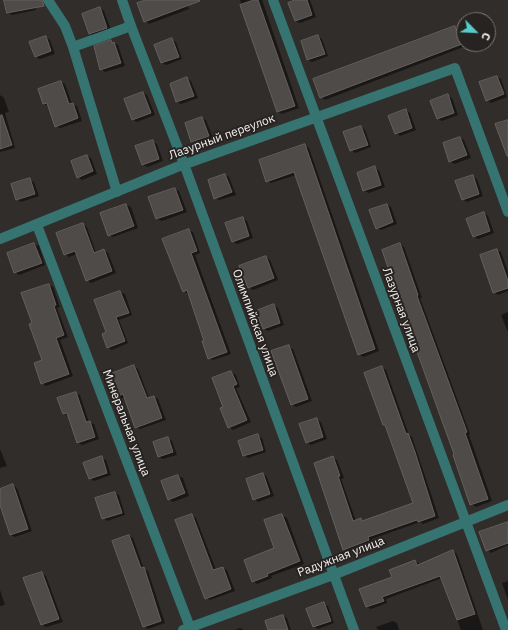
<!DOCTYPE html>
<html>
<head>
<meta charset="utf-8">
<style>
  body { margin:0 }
  #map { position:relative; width:508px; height:630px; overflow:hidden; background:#312d2a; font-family:"IBM Plex Sans",sans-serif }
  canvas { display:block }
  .north { position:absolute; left:456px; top:12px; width:40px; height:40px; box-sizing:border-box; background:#272321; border:1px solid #797573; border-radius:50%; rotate:114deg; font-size:11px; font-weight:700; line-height:16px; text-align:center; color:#f3f0ef }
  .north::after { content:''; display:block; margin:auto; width:14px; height:18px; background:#53cdc9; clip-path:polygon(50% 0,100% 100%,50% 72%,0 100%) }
</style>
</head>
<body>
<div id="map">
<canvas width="508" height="630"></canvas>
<div class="north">С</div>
</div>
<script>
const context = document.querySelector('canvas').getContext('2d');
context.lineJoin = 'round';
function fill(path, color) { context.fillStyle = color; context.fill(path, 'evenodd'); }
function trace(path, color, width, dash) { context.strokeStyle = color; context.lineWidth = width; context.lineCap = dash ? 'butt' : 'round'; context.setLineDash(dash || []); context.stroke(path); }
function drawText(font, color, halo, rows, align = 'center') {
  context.font = font + ' "IBM Plex Sans",sans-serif'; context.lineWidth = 4; context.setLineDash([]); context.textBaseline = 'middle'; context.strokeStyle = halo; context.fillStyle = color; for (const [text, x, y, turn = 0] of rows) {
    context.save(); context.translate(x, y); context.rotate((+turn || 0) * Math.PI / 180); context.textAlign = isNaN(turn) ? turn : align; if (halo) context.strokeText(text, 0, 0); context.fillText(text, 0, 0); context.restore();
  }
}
fill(new Path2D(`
  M5,0H34L36,10L12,15L8,13Z
  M149,0H186L189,9L149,24L145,21Z
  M240,0H262L299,108L282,114L278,112Z
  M298,0H310L316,17L300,23L295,21Z
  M100,8L104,11L111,30L94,36L90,34Z
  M455,27L459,29L466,46L325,100L321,97Z
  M318,36L322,39L328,56L312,62L308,60Z
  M46,37L50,40L55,54L40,59L36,57Z
  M172,40L176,42L182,59L166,65L162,63L156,45Z
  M111,41L118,45L125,66L105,72L101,69Z
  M497,77L501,79L507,97L491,103L487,100Z
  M187,78L191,81L198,98L181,104L177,102L171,84Z
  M61,82L65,84L72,104L77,106L82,121L60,128L55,126L49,106L43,104Z
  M143,93L147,95L155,115L137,122L133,120Z
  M0,95L4,98L9,112L5,113L15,148L0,152Z
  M447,96L452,98L458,115L442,121L438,119Z
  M406,110L410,113L416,130L400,136L396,133Z
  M202,118L206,120L213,138L196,144L192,141Z
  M361,127L365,130L371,147L355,153L351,150Z
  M460,138L464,140L471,158L454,164L450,161Z
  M153,141L157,144L163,161L147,167L142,164Z
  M305,145L309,148L379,351L363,357L359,354L296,175L271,183L267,181Z
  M87,156L91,158L97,174L82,180L78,177Z
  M374,168L379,170L385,187L369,193L364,191L358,173Z
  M225,175L229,177L236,195L219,200L215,198Z
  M472,176L477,179L483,196L467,202L462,199Z
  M30,180L34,182L39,196L21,202L17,199Z
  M175,189L179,191L187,212L162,221L157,219L150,198Z
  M126,205L131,207L138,228L113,237L109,235Z
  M387,205L391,207L397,224L381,230L377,228Z
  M484,213L488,216L494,233L478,239L473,236Z
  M243,218L247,221L253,238L237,244L232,241Z
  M82,224L87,227L96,253L104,250L108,253L116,273L91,283L87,280L77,254L69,257L65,254Z
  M188,230L193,232L200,253L195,255L231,354L213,360L209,358L206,341L188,294L184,291Z
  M34,244L39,246L45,265L19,275L15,272Z
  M400,244L404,247L422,298H420L470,434L469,435L492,501L476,507L471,504L456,455Z
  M497,250L501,252L508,272V291L498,295L494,292Z
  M266,257L270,260L278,280L253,290L248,287Z
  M49,285L53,287L60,307L57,308L68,337L60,340L73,376L46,386L42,383L43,361L33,324Z
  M120,292L125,294L132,315L119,320L128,343L112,350L107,347V333L95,301Z
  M274,305L278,308L284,325L268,331L264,329Z
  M508,312V332L501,315Z
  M288,346L293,349L312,401L296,407L291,404Z
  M134,366L138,369L149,398L154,397L158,399L166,420L140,429L136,427L125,397L121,399L116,396Z
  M382,367L386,370L409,435L412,437L439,518L423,524L420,522L372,539L373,542L348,552L343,549L333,458L337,460L344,478L341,479L356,521L361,519L365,521L414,504L387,427L384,425Z
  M231,372L236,375L240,387L236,388L251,422L233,430L229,427L224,407Z
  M75,393L80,395L89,422L94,424L99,439L82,445L78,443L69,416L63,414Z
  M317,419L321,422L327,439L311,445L306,442Z
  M258,436L262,438L266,452L248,458L244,455Z
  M168,439L172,441L177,455L163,459L159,457Z
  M0,449L7,466L0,468Z
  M102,458L106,460L111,475L94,481L90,478Z
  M263,474L267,477L274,496L258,502L254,499Z
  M178,476L183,478L189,496L173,502L168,499L162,482Z
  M13,485L17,488L32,531L15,537L11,535L0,504V490Z
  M115,493L119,495L125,515L107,521L103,518Z
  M192,515L196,518L216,570L223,568L227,570L235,591L210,600L206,598Z
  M282,515L287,518L304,564L271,576L272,578L257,584L253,581L275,549Z
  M508,523V545L491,553L487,550Z
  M129,536L133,538L144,569L148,571L165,623L148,629L144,626Z
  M453,551L457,554L483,630H461L442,578L386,599L387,603L371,609L367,607L361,589L393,578L415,561L420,564Z
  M42,573L46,576L63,622L46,627L42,625L32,595Z
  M508,581V600L502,583Z
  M0,590L5,605L0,606Z
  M324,604L328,606L334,623L318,629L314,627Z
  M283,616L287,618L291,630H270Z
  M393,621L397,623L399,630H378L376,627Z
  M240,628L244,630H234Z`), '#0007');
const building = new Path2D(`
  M4,0H42L44,6L7,13Z
  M146,0H199L200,1L144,22L137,3Z
  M254,0H258L295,106L277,112L240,5Z
  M295,0H307L312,15L295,21L288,3Z
  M100,7L107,28L89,34L82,14Z
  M455,26L462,44L320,98L313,79Z
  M318,35L325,54L307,60L301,41Z
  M46,36L51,51L35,57L29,42Z
  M172,38L179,57L161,63L154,45Z
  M111,40L112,43L114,42L121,63L100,70L94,46Z
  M497,76L504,94L486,101L479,82Z
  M187,77L194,96L176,102L170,84Z
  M61,81L69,104L73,103L78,118L55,127L47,103L43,104L38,89Z
  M143,92L151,113L132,120L124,99Z
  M448,94L454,113L437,119L430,101Z
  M406,109L412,128L395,134L388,116Z
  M2,115L12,145L0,149V116Z
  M202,117L209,136L191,142L185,123Z
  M508,120V156H507L495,124Z
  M361,126L368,145L350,151L343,132Z
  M460,137L467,155L449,162L443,143Z
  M153,140L159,159L142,165L135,146Z
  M305,144L375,349L358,355L294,172L266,182L259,160Z
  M87,155L93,171L77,178L71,161Z
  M375,166L381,185L363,191L357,173Z
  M225,174L232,192L214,199L208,180Z
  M473,175L479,194L462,200L455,181Z
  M30,178L35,194L16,200L11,184Z
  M175,188L183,210L156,219L148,197Z
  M126,204L134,226L108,236L100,213Z
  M387,204L393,222L376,229L369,210Z
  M484,212L490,231L473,237L466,219Z
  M243,217L249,236L232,242L225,223Z
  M83,223L94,253L104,249L112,271L86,281L75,251L64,255L56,233Z
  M189,229L197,251L191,253L227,352L208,359L202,341H204L187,290L183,292L162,239Z
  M34,243L42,263L14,273L7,253Z
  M400,243L418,295L417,296L467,432L465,433L488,499L470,505L453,455L454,454L412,338L382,250Z
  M497,249L508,281V288L493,293L480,255Z
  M266,256L274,278L248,288L239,266Z
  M49,284L56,305L54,306L64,335L56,338L69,374L41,384L34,363L42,360L29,324L32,323L21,293Z
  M120,291L129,313L116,317L125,341L107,348L102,334L106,332L94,300Z
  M274,304L280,323L263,329L256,311Z
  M289,345L308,399L291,405L271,351Z
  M134,365L147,398L154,396L162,418L135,428L123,394L116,397L108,375Z
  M382,366L406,434L408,433L415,452L435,516L418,522L417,520L368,537L369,540L343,550L314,463L333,456L340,476H338L353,521L361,518L362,521L413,503L385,425H383L364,373Z
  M231,371L237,384L233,386L247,420L228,428L220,408L223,407L212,378Z
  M76,392L86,422L90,421L95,437L77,443L67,413L63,414L57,398Z
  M317,418L323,437L306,443L299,424Z
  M258,434L263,450L243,456L238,441Z
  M168,437L173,452L158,457L153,442Z
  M102,456L107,473L89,479L83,463Z
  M263,473L270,494L253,500L246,479Z
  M178,475L185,493L168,500L161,481Z
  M13,484L28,529L10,535L0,505V489Z
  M115,492L122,513L102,519L95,498Z
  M192,514L213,570L223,567L231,589L205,599L175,520Z
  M282,514L300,561L267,574L268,576L252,582L244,560L274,548L264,520Z
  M508,522V543L486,551L479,532Z
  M129,535L141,568L144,567L161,621L143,627L112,541Z
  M453,550L475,614L457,620L440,576L382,597L384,601L366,607L359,589L392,577L389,570L415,560L417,565Z
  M42,572L59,619L41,625L23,578Z
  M324,602L331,621L313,627L306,609Z
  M283,615L288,630H268L265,621Z`);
fill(building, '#4f4b48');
trace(building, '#64605d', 1);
trace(new Path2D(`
  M48,0L65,26L73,47L117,192
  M273,0L506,630
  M131,26L184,164L354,630
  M73,47L131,26L122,0
  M37,225L191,630
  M0,239L177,167L455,68L508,212
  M183,630L333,575L508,505`), '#367472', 10);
drawText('12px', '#f3f0ef', '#272321', [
  ["Лазурный переулок",222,137,-20],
  ["Лазурная улица",401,310,70],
  ["Олимпийская улица",255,323,70],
  ["Минеральная улица",126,423,69],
  ["Радужная улица",341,557,-21]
]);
</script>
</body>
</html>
